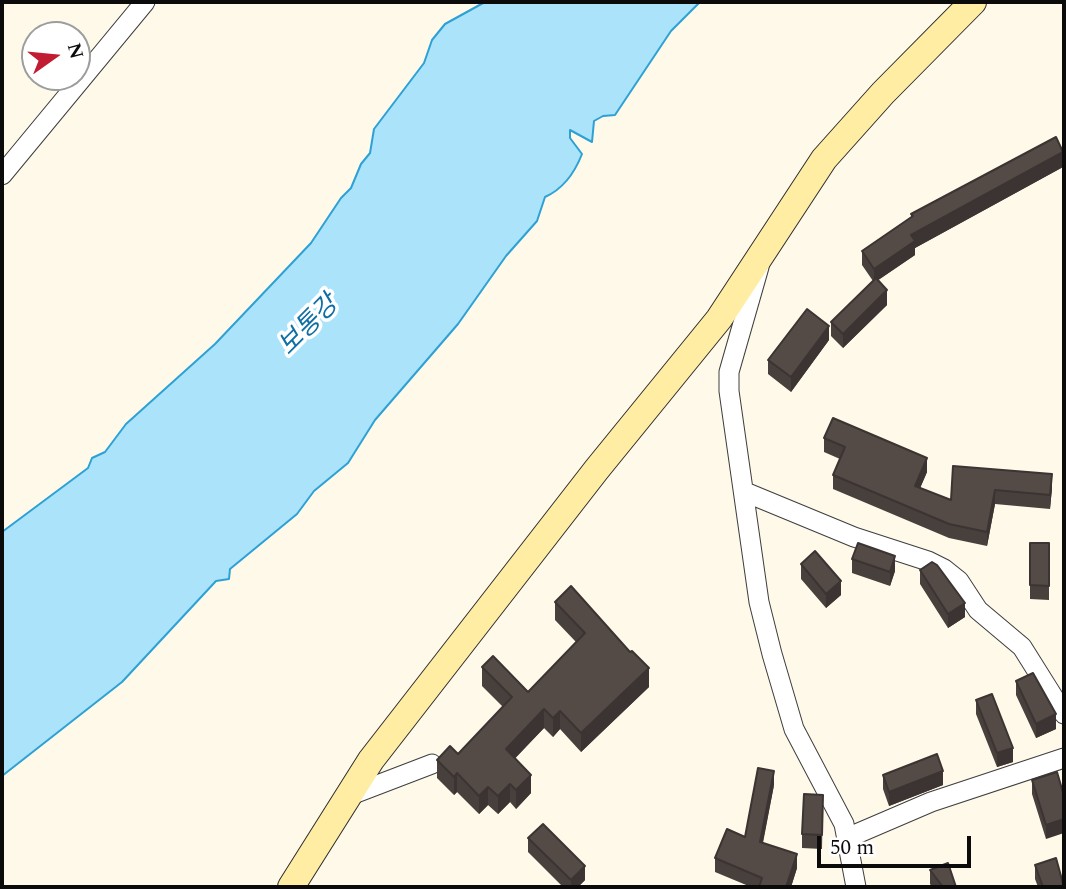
<!DOCTYPE html>
<html>
<head>
<meta charset="utf-8">
<style>
  body { margin:0 }
  #map { position:relative; width:1066px; height:889px; overflow:hidden; background:#fff9e9; font-family:Spectral,serif }
  canvas { display:block }
  .frame { position:absolute; inset:0; border:4px solid #0b0b0b; pointer-events:none }
  .north { position:absolute; left:21px; top:21px; width:70px; height:70px; box-sizing:border-box; background:#fff; border:2px solid #9d9d9d; border-radius:50%; rotate:75deg; font-size:19px; font-weight:700; line-height:28px; text-align:center; color:#0b0b0b }
  .north::after { content:''; display:block; margin:auto; width:24px; height:32px; background:#c21c32; clip-path:polygon(50% 0,100% 100%,50% 72%,0 100%) }
  .scale { position:absolute; left:817px; top:836px; width:154px; height:32px; box-sizing:border-box; border:4px solid #0b0b0b; border-top:0; padding-left:9px; font-size:21px; line-height:24px; white-space:nowrap; color:#0b0b0b; -webkit-text-stroke:5px #fff; paint-order:stroke }
</style>
</head>
<body>
<div id="map">
<canvas width="1066" height="889"></canvas>
<div class="frame"></div>
<div class="north">N</div>
<div class="scale">50 m</div>
</div>
<script>
const context = document.querySelector('canvas').getContext('2d');
context.lineJoin = 'round';
function fill(path, color) { context.fillStyle = color; context.fill(path, 'evenodd'); }
function trace(path, color, width, dash) { context.strokeStyle = color; context.lineWidth = width; context.lineCap = dash ? 'butt' : 'round'; context.setLineDash(dash || []); context.stroke(path); }
function drawText(font, color, halo, rows, align = 'center') {
  context.font = font + ' Spectral,"Noto Sans KR",serif'; context.lineWidth = 7; context.setLineDash([]); context.textBaseline = 'middle'; context.strokeStyle = halo; context.fillStyle = color; for (const [text, x, y, turn = 0] of rows) {
    context.save(); context.translate(x, y); context.rotate((+turn || 0) * Math.PI / 180); context.textAlign = isNaN(turn) ? turn : align; if (halo) context.strokeText(text, 0, 0); context.fillText(text, 0, 0); context.restore();
  }
}
const water = new Path2D(`
  M485,2H700L671,31L615,115L603,116L594,121L592,142L570,130V138L582,154C575,172 563,189 545,197L537,221L506,256L458,324L375,420L348,463L314,491L297,514L230,569L229,579L216,581L122,682L2,776V532L88,468L92,458L105,452L126,424L215,344L311,243L341,198L351,188L361,164L370,153L374,129L424,63L432,40L445,24Z`);
fill(water, '#aae3fa');
trace(water, '#2da1d5', 2);
const minor = new Path2D(`
  M2,175L145,2
  M759,267L729,372V391L759,602L772,654L794,729L844,824L856,887
  M745,492L854,537L928,561L944,569L959,581L978,610L1022,647L1064,714
  M351,795L432,764
  M847,838L931,802L1064,758`);
const secondary = new Path2D(`
  M291,887L371,760L597,469L719,319L824,159L883,93L973,2`);
trace(minor, '#3e3e3e', 21);
trace(secondary, '#2d2d2d', 28);
trace(minor, '#fff', 19);
trace(secondary, '#ffeda4', 26);
fill(new Path2D(`
  M1063,167L915,248V255L878,280L887,305L843,348L831,336V322L873,281L862,265V251L911,217V214Z
  M829,340L791,392L768,374V360Z
  M824,438L927,472L920,488L951,500L953,466L1052,488L1050,509L995,504L987,546L949,538L833,489V475L840,459L824,452Z
  M1030,543H1049V600L1030,599Z
  M852,559L895,571L890,586L852,573Z
  M801,564L841,595L826,608L801,579Z
  M920,570L965,617L948,628L920,584Z
  M555,602L649,687L581,752L560,729L553,737L544,728L515,758L531,793L516,809L510,802L498,814L488,805L479,814L457,792L454,795L437,778V760L458,754L503,707L482,686V667L528,692L576,642L555,620Z
  M1016,681L1056,729L1036,738L1016,695Z
  M976,700L1013,762L997,767L976,714Z
  M1057,772L1046,839L1032,794V780Z
  M883,775L943,785L889,806L883,789Z
  M774,785L763,843L797,868L791,887H751L715,872V858L745,837Z
  M823,795L822,849L802,848V834Z
  M528,838L585,880L578,887H563L528,852Z
  M1035,865L1064,887H1038L1035,879Z
  M930,870L956,887H932L930,884Z`), '#48403d');
fill(new Path2D(`
  M1063,152V167L915,248V255L874,283V269L911,235Z
  M887,290V305L843,348V334Z
  M829,326V340L791,392V377Z
  M927,458V472L915,500V486Z
  M1052,474V488L1050,509V495Z
  M995,490V504L987,546V532Z
  M895,556V571L890,586V572Z
  M841,581V595L826,608V594Z
  M965,603V617L948,628V614Z
  M649,668V687L581,752V733Z
  M544,709V728L506,768V749Z
  M560,711V729L553,737V718Z
  M1056,714V729L1036,738V724Z
  M1013,748V762L997,767V753Z
  M774,771V785L760,856V842Z
  M943,771V785L889,806V792Z
  M457,773V792L454,795V777Z
  M531,775V793L516,809V790Z
  M510,784V802L498,814V796Z
  M488,787V805L479,814V796Z
  M1064,819V833L1046,839V825Z
  M797,854V868L791,887H786Z
  M585,866V880L578,887H571V880Z`), '#3b3432');
const building = new Path2D(`
  M1056,137L1063,152L911,235L915,241L874,269L862,251L913,216L911,214Z
  M876,278L887,290L843,334L831,322Z
  M807,309L829,326L791,377L768,360Z
  M833,418L927,458L915,486L951,500L953,466L1052,474L1050,495L995,490L987,532L949,524L833,475L845,447L824,438Z
  M858,543L895,556L890,572L852,559Z
  M1030,543H1049V586L1030,585Z
  M815,551L841,581L826,594L801,564Z
  M932,562L937,565L965,603L948,614L920,570Z
  M571,586L630,652L632,651L649,668L581,733L560,711L553,718L544,709L506,749L531,775L516,790L510,784L498,796L488,787L479,796L457,773L454,777L437,760L450,746L458,754L512,697L482,667L493,656L528,692L585,633L555,602Z
  M1033,673L1056,714L1036,724L1016,681Z
  M992,694L1013,748L997,753L976,700Z
  M937,754L943,771L889,792L883,775Z
  M758,768L774,771L760,842L797,854L786,887H759L762,878L715,858L727,829L745,837Z
  M1057,772L1064,796V819L1046,825L1032,780Z
  M804,794L823,795L822,835L802,834Z
  M543,824L585,866L571,880L528,838Z
  M1056,858L1064,887H1043L1035,865Z
  M948,863L956,887H943L930,870Z`);
fill(building, '#544b47');
trace(building, '#3b3432', 2);
drawText('italic 26px', '#0e6fa3', '#fff', [
  ["보통강",310,327,-45]
]);
</script>
</body>
</html>
